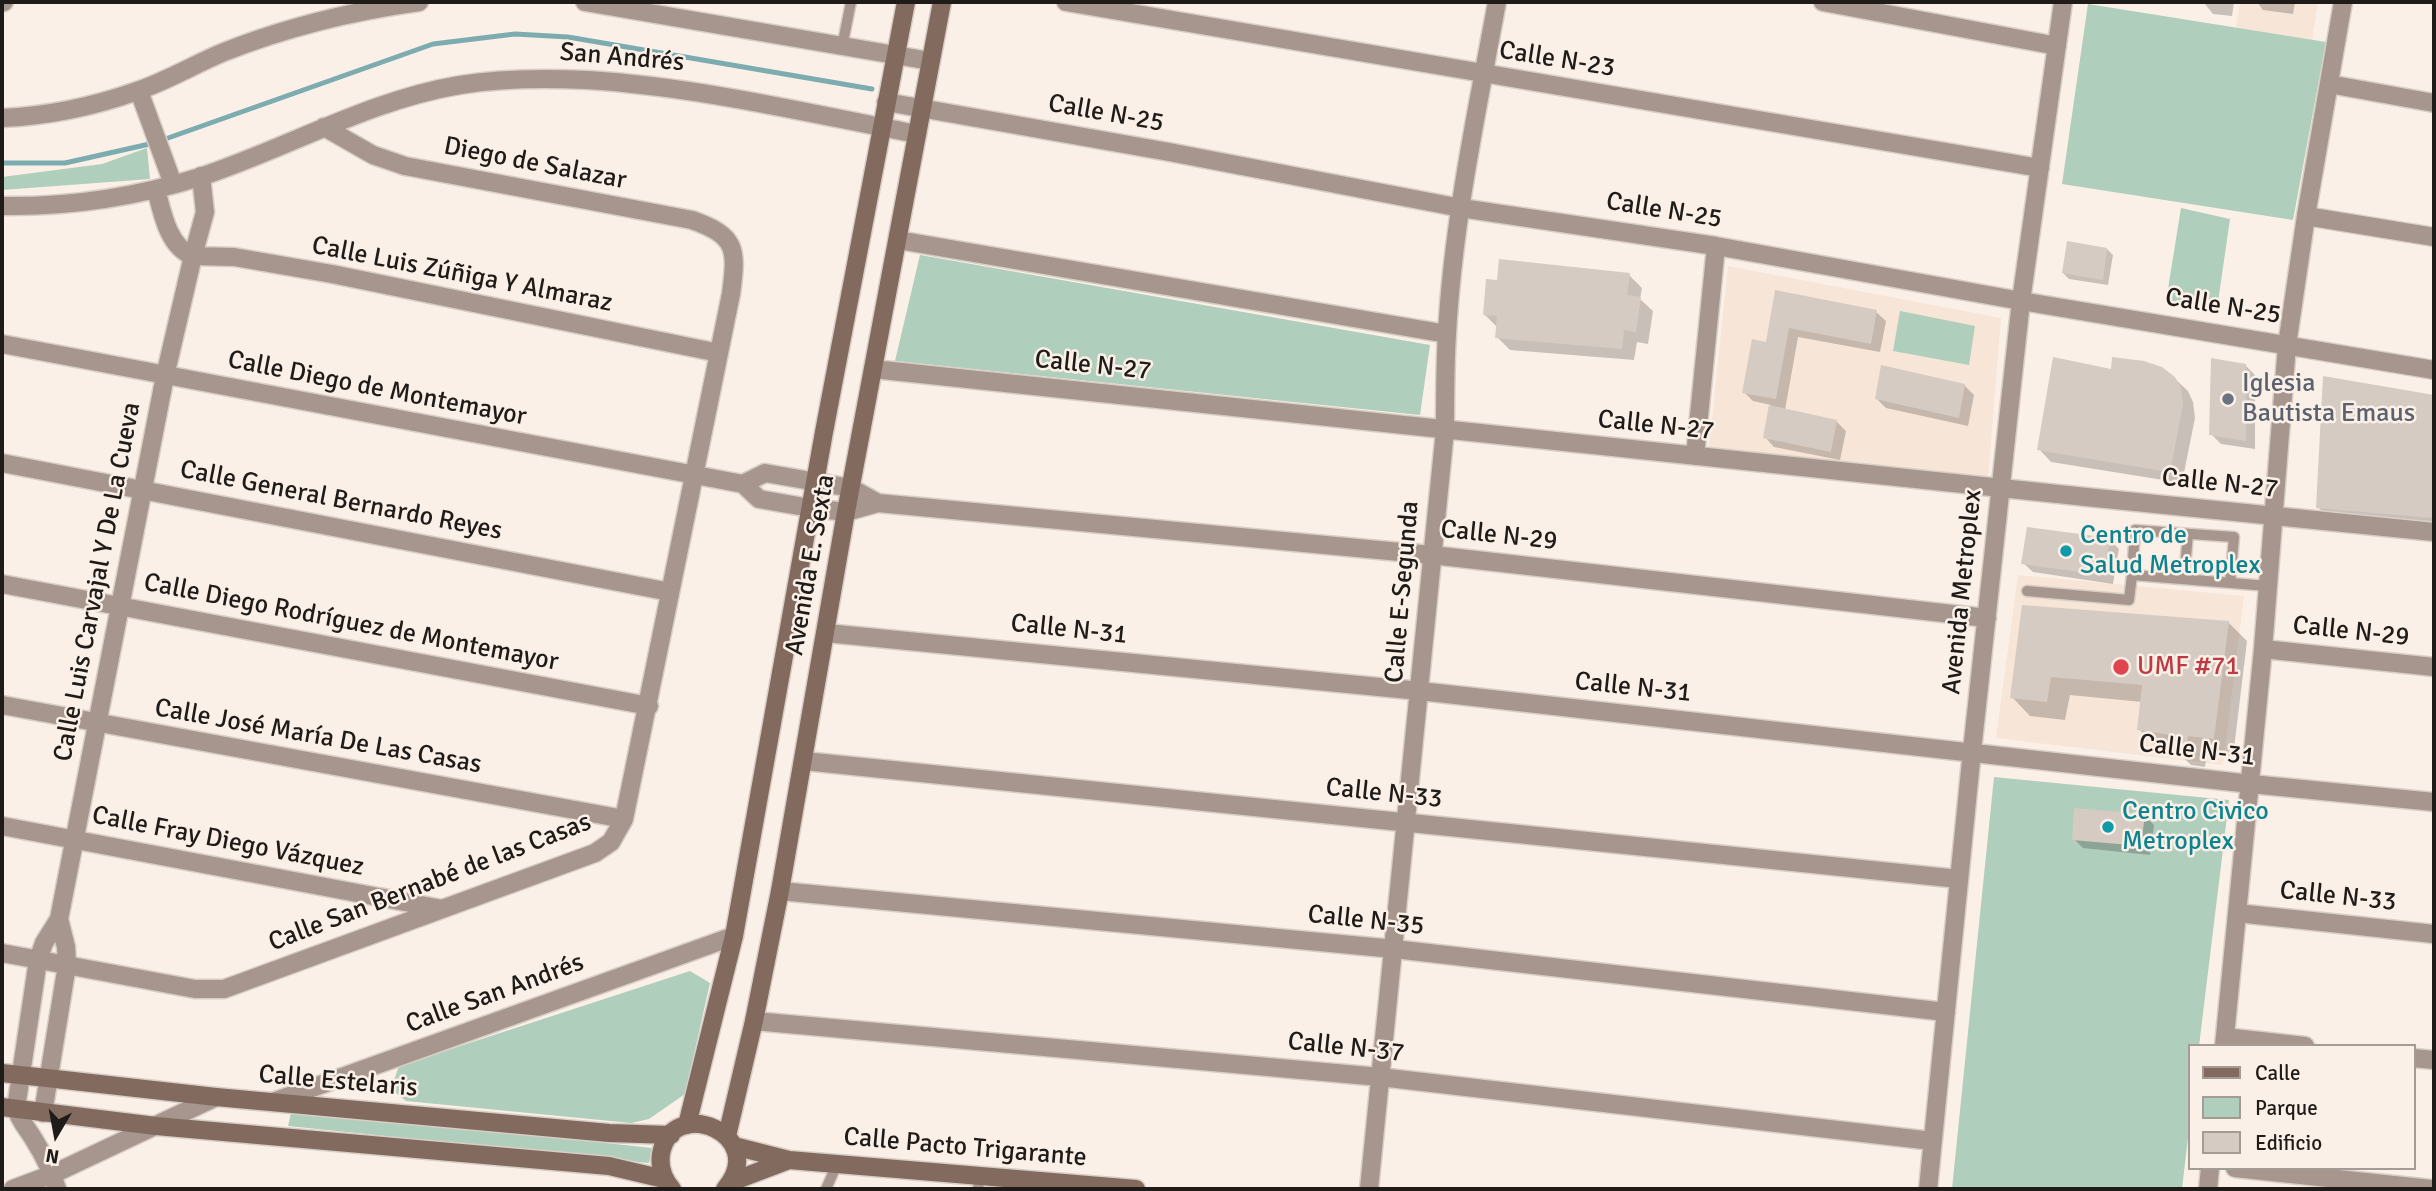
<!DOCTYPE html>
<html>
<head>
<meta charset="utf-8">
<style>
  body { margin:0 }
  #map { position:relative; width:2436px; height:1191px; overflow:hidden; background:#fbf0e7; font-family:Signika,sans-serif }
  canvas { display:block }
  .frame { position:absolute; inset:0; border:4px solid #1f1b18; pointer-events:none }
  .legend { position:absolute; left:2188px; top:1044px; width:228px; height:126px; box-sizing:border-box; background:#fbf0e7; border:2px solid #a39b94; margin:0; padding:9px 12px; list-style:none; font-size:21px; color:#1f1b18 }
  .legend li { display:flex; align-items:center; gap:14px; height:35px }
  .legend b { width:35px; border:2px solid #a39b94 }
  .north { position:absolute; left:21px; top:1100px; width:70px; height:70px; -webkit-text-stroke:5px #fbf0e7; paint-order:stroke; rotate:190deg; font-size:19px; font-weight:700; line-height:28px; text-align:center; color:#1f1b18 }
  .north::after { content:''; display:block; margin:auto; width:24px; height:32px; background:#1f1b18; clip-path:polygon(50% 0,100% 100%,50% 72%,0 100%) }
</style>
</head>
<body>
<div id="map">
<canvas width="2436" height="1191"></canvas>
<div class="frame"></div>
<ul class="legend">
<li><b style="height:9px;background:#826b5e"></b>Calle</li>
<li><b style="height:19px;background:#afcebb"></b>Parque</li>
<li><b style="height:19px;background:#d5cbc2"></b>Edificio</li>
</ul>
<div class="north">N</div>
</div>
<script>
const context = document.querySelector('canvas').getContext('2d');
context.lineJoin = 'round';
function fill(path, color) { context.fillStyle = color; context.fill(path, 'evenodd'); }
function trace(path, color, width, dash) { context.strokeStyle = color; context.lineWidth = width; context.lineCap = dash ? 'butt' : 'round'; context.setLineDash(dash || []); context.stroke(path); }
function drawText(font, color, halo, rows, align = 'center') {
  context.font = font + ' Signika,sans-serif'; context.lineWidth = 5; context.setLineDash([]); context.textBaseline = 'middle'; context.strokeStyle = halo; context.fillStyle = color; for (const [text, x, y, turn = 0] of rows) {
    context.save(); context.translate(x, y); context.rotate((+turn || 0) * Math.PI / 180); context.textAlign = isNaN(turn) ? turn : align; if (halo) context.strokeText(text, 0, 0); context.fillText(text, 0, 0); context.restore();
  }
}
fill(new Path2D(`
  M2240,2H2318L2312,40L2236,28Z
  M1728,266L2001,318L1988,479L1709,447Z
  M2018,575L2244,596L2223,765L1996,738Z`), '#f7e5d7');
fill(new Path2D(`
  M2088,4L2326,42L2293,220L2062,184Z
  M147,148L150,179L2,190V177L102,164Z
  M2181,208L2230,219L2217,309L2166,301Z
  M920,255L1430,345L1420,415L895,361Z
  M1900,311L1975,326L1969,365L1893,351Z
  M1994,777L2229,800L2199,1046H2189V1129L2182,1189H1952Z
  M690,971L710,983L685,1094L649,1119L631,1123L406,1101L396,1093L394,1080L399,1066Z
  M292,1109L652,1148L649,1163L288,1126Z`), '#afcebb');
fill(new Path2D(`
  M2195,2H2234L2232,16L2213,14L2204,3Z
  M2257,2H2295L2293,14L2263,10Z
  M2107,249L2113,255L2108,285L2069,279L2063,273Z
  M1629,275L1642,288L1640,299L1653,311L1648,344L1637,342L1634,360L1510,350L1497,337L1498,328L1485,315Z
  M1777,292L1876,312L1886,321L1880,352L1798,337L1785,410L1836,421L1846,431L1840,460L1774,447L1765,437L1771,405L1753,401L1744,392L1768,344Z
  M2245,365L2255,375V449L2221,444L2211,434Z
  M2113,371L2174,378L2188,391L2193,402L2195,418L2182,483L2051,462L2039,449Z
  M2325,378L2434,397V529L2330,520L2318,507Z
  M1964,385L1974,395L1968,426L1886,408L1876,398Z
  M2110,540L2119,549L2113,584L2033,572L2023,563Z
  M2024,607L2229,623L2247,641L2233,757L2207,754L2205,767L2191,765L2177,751L2158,748L2139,729L2142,702L2070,695L2065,720L2030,716L2012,697Z
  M2145,816L2154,825L2150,855L2083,848L2074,839Z`), '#0003');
trace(new Path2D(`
  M2,163H65L154,143L433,44L515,34L568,37L872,89`), '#7cacaf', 5);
fill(new Path2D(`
  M2067,241L2107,248L2103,280L2062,273Z
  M1499,259L1630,273L1627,295L1641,297L1636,332L1624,330L1622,349L1495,338L1497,316L1483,315L1486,279L1497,280Z
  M1775,290L1877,310L1871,344L1789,328L1776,399L1742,393L1752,339L1766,342Z
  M2053,357L2111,369L2112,357L2144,361L2162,367L2175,377L2181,388L2183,404L2170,472L2037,450Z
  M2211,358L2246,364V441L2209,435Z
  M1881,365L1965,384L1959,418L1875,399Z
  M2323,376L2434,395V518L2316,508Z
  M1769,405L1837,420L1831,452L1763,438Z
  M2027,527L2110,538L2104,575L2021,564Z
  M2022,605L2229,621L2214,739L2188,736L2186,749L2171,747L2172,735L2137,730L2142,685L2051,677L2047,702L2010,698Z
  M2074,808L2145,814L2141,846L2072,840Z`), '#d5cbc2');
const lane = new Path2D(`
  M842,47L851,2
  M2132,575L2135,530L2234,537L2230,583
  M2184,579L2188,534
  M2027,591L2129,600L2132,575L2268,586
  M826,1189L837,1164
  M978,1189L980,1175`);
const street = new Path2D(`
  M2,2H4
  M585,2L930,61
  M1066,2C1391,59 1715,111 2040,168
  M1823,2L2057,46
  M2329,84L2434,103
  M139,91L173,184
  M886,102L1169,152L1461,208L1716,246L2021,301L2434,370
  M2,118C46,116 95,106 137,91C167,81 195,64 224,52C287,27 353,11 419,2
  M201,176L205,212L193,256L234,257L332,274L719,353
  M2,206C69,207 136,197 200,177C288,148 369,100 460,85C502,78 545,78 587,80C699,87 807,113 917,134
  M2306,216L2434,237
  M898,240L1447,334
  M2,344L743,484L759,499L810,508L846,512L878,503L1432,555L1987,618
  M873,369L2096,498L2434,532
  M1695,456L1716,246
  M2,463L670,592
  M743,484L765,473L851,488L878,503
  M2,584L649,706
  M826,633L1420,691L2251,784L2434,802
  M2263,649L2434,667
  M2,705L624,819
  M804,761L1959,879
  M2,826L442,909
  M780,891L1394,949L1946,1012
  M2237,913L2434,934
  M2,953L195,989H224L595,853L611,842L624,819L731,294C737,249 737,236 692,220L405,166L373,155L324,127
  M754,1021L1380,1077L1932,1141
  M2225,1037L2305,1046
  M2224,1046L2263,649L2287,345L2306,216L2343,2
  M2413,1058L2434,1060
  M273,1102L734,936
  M43,1113L67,965L66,947L59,919
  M2235,1168L2431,1189
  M13,1189L53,1174L216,1097
  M57,1189C52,1171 43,1154 33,1138C27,1128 19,1120 16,1108L38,960L44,943L59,919L165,376L193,256C168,247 162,212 156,189
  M1369,1189L1445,430C1445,398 1445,366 1447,334C1453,222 1477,111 1497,2
  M1928,1189L1972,751L2021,301L2063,2
  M2208,1189L2210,1168`);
const secondary = new Path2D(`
  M2,1073L216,1097L609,1133L671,1135
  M2,1107L156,1126L609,1166L664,1179
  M687,1125L734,936L824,432L906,2
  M727,1136L754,1021L780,891L846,512L942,2
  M734,1146L789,1160L1136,1189
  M731,1182L789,1160
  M672,1189C663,1179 659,1168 661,1154C672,1093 771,1135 725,1189`);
trace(lane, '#d8cec6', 13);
trace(street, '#d8cec6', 21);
trace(secondary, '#d8cec6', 21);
trace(lane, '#a6968d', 10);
trace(street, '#a6968d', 18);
trace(secondary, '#826b5e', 18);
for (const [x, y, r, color] of [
  [2228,399,7,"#6b7280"],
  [2066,551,7,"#0f9aa8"],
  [2121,667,9,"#e0444e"],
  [2108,827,7,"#0f9aa8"]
]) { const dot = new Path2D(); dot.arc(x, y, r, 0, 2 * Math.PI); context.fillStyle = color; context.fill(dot); trace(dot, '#fbf0e7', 2.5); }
drawText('26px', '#1f1b18', '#fbf0e7', [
  ["San Andrés",622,58,5],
  ["Calle N-23",1557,60,9],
  ["Calle N-25",1106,114,10],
  ["Diego de Salazar",535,164,11],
  ["Calle N-25",1664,211,9],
  ["Calle Luis Zúñiga Y Almaraz",462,275,11],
  ["Calle N-25",2223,307,9],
  ["Calle N-27",1093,366,6],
  ["Calle Diego de Montemayor",377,389,11],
  ["Calle N-27",1656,426,6],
  ["Calle N-27",2220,484,6],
  ["Calle General Bernardo Reyes",341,501,11],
  ["Calle N-29",1499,536,6],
  ["Avenida E. Sexta",811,565,-80],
  ["Calle Luis Carvajal Y De La Cueva",98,582,-79],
  ["Calle E-Segunda",1403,592,-85],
  ["Avenida Metroplex",1963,592,-84],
  ["Calle Diego Rodríguez de Montemayor",351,623,11],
  ["Calle N-31",1069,630,6],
  ["Calle N-29",2351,632,6],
  ["Calle N-31",1633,688,6],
  ["Calle José María De Las Casas",318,737,10],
  ["Calle N-31",2197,751,7],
  ["Calle N-33",1384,794,6],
  ["Calle Fray Diego Vázquez",228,842,11],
  ["Calle San Bernabé de las Casas",430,883,-21],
  ["Calle N-33",2338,897,6],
  ["Calle N-35",1366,921,6],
  ["Calle San Andrés",495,994,-20],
  ["Calle N-37",1346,1048,6],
  ["Calle Estelaris",338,1082,5],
  ["Calle Pacto Trigarante",965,1148,5]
]);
drawText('26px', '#5b616d', '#fbf0e7', [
  ["Iglesia",2242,384],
  ["Bautista Emaus",2242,414]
], 'left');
drawText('26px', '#0d838f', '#fbf0e7', [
  ["Centro de",2080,536],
  ["Salud Metroplex",2080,566],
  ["Centro Civico",2122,812],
  ["Metroplex",2122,842]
], 'left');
drawText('26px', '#be3a42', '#fbf0e7', [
  ["UMF #71",2137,667]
], 'left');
</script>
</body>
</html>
